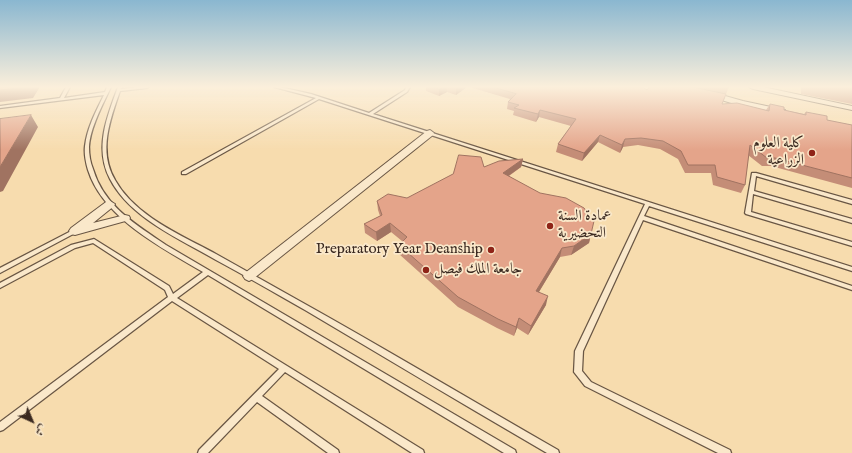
<!DOCTYPE html>
<html>
<head>
<meta charset="utf-8">
<style>
  body { margin:0 }
  #map { position:relative; width:852px; height:453px; overflow:hidden; background:#f7dcae; font-family:"IM FELL English",Amiri,serif }
  canvas { display:block }
  .north { position:absolute; left:12px; top:401px; width:40px; height:40px; -webkit-text-stroke:3px #fae8ca; paint-order:stroke; rotate:136deg; font-size:11px; font-weight:700; line-height:16px; text-align:center; color:#3a2920 }
  .north::after { content:''; display:block; margin:auto; width:14px; height:18px; background:#3a2920; clip-path:polygon(50% 0,100% 100%,50% 72%,0 100%) }
</style>
</head>
<body>
<div id="map">
<canvas width="852" height="453"></canvas>
<div class="north">ش</div>
</div>
<script>
const context = document.querySelector('canvas').getContext('2d');
context.lineJoin = 'round';
function trace(path, color, width, dash) { context.strokeStyle = color; context.lineWidth = width; context.lineCap = dash ? 'butt' : 'round'; context.setLineDash(dash || []); context.stroke(path); }
function fill(path, color) { context.fillStyle = color; context.fill(path, 'evenodd'); }
function drawText(font, color, halo, rows, align = 'center') {
  context.font = font + ' "IM FELL English",Amiri,serif'; context.lineWidth = 3.5; context.setLineDash([]); context.textBaseline = 'middle'; context.strokeStyle = halo; context.fillStyle = color; for (const [text, x, y, turn = 0] of rows) {
    context.save(); context.translate(x, y); context.rotate((+turn || 0) * Math.PI / 180); context.textAlign = isNaN(turn) ? turn : align; if (halo) context.strokeText(text, 0, 0); context.fillText(text, 0, 0); context.restore();
  }
}
const lane = new Path2D(`
  M66,87H70L64,98L105,92L107,87H111C103,104 90,128 89,147C89,154 90,162 93,169C104,206 135,224 166,245L515,450L516,453H504L208,275L177,298L423,450L424,453H412L285,372L262,396L338,450L339,453H328L257,402L208,453H198L199,450L279,369L172,301L3,430L0,431V422L168,297L165,290L93,243L75,248L0,288V283L71,245L94,239L169,286L173,294L203,272C162,248 103,218 88,170C86,163 84,154 85,146C87,128 96,111 104,95L0,108V106L60,98Z
  M118,87H122L121,89L137,87H149L147,88L120,91C110,120 98,151 115,180C135,216 181,235 216,254C243,269 269,284 296,299C384,348 471,400 558,450L559,453H547C466,406 386,358 305,310C275,293 246,276 216,260C180,239 130,218 110,179C94,148 107,117 118,87Z
  M274,87H280L311,94L369,113L405,90L406,87H410L407,92L373,114L852,267V271L649,206L644,216L852,286V290L643,220L583,351L582,371L591,382L730,450L731,453H718L585,386L574,372L575,351L645,204L319,99L186,174H182V172L316,98Z
  M752,173H756L852,200V204L756,176L754,191L852,219V223L753,194L751,212L852,242V246L746,214L745,213Z
  M75,229L77,230L78,231L77,232L0,273V268Z`);
const street = new Path2D(`
  M749,87H763L852,106V110L753,89Z
  M708,92H711L743,101L785,110L786,112L782,114L738,105L708,96Z
  M430,130L434,133L433,135L253,279L249,281L245,279L243,276L245,273L427,131Z
  M110,201L115,204L114,206L93,223L125,215L129,216L130,218L129,220L75,235L71,234L69,231L71,228L106,202Z`);
trace(lane, '#695644', 2.5);
trace(street, '#695644', 2);
fill(lane, '#fae8ca');
fill(street, '#fae8ca');
fill(new Path2D(`
  M426,87H467L456,95L447,92L439,96L426,91Z
  M469,87H643L647,90L649,87H729L722,104L766,110L770,104L784,110L804,114L806,112L827,120L852,125V188L771,166H762L748,155L745,185L741,193L713,185L711,173H685L678,159L660,149L638,145L623,147L620,153L598,142L582,161L556,152L558,144L571,126L539,117L536,122L513,115L514,111L507,109L508,102L510,99Z
  M801,87H852V104L801,94Z
  M523,159L521,167L509,176L591,234L589,243L571,255L560,257L539,292L546,305L528,335L517,328L514,336L497,328L458,307L399,254V245L402,241L391,232L377,241L365,233L364,224L380,216L378,210L377,201L407,198L484,167Z`), '#c48d77');
fill(new Path2D(`
  M26,87H40L33,98L0,102V90Z
  M443,87H447V92L439,96V89Z
  M458,87H467L456,95V88Z
  M540,110L539,117L536,122L538,114Z
  M31,115L38,127L3,191L0,192V167Z
  M600,135L598,142L582,161L584,153Z
  M625,139L623,147L620,153L622,145Z
  M523,159L521,167L501,181L503,173Z
  M390,223L391,232L377,241L376,232Z
  M591,234L589,243L571,255L574,246Z
  M562,248L560,257L534,300L536,291Z
  M548,296L546,305L528,335L531,326Z
  M519,318L517,328L514,336L516,327Z`), '#a07361');
const building = new Path2D(`
  M0,87H26L0,90Z
  M434,87H443L439,89Z
  M493,87H643L647,90L649,87H693L726,94L722,104L737,103L769,111L770,104L784,107V110L806,115V112L827,116V120L852,125V178L775,158H767L750,145L745,185L717,177L715,165H688L681,151L663,141L641,138L625,139L622,145L600,135L584,153L558,144L576,119L540,110L538,114L514,108L519,105L508,102L516,94Z
  M31,115L0,167V119Z
  M459,155L481,157L484,167L499,161L523,159L503,173L540,193L566,198L584,208L594,221L591,234L574,246L562,248L536,291L548,296L531,326L519,318L516,327L498,319L458,297L399,245L407,237L390,223L376,232L364,224L382,215L377,201L388,194L407,198L453,174Z`);
fill(building, '#e4a48a');
trace(building, '#a07361', 1);
const sky = context.createLinearGradient(0, 0, 0, 150);
sky.addColorStop(0, '#8ab7d0');
sky.addColorStop(0.58, '#fbefdb');
sky.addColorStop(1, '#fbefdb00');
context.fillStyle = sky;
context.fillRect(0, 0, 852, 150);
for (const [x, y, r, color] of [
  [812,153,4,"#8f2418"],
  [550,226,4,"#8f2418"],
  [491,250,4,"#8f2418"],
  [426,270,4,"#8f2418"]
]) { const dot = new Path2D(); dot.arc(x, y, r, 0, 2 * Math.PI); context.fillStyle = color; context.fill(dot); trace(dot, '#fae8ca', 1.5); }
drawText('15px', '#3a2920', '#fae8ca', [
  ["كلية العلوم",804,144],
  ["الزراعية",804,161],
  ["عمادة السنة",558,217,"left"],
  ["التحضيرية",558,234,"left"],
  ["Preparatory Year Deanship",483,250],
  ["جامعة الملك فيصل",434,270,"left"]
], 'right');
</script>
</body>
</html>
